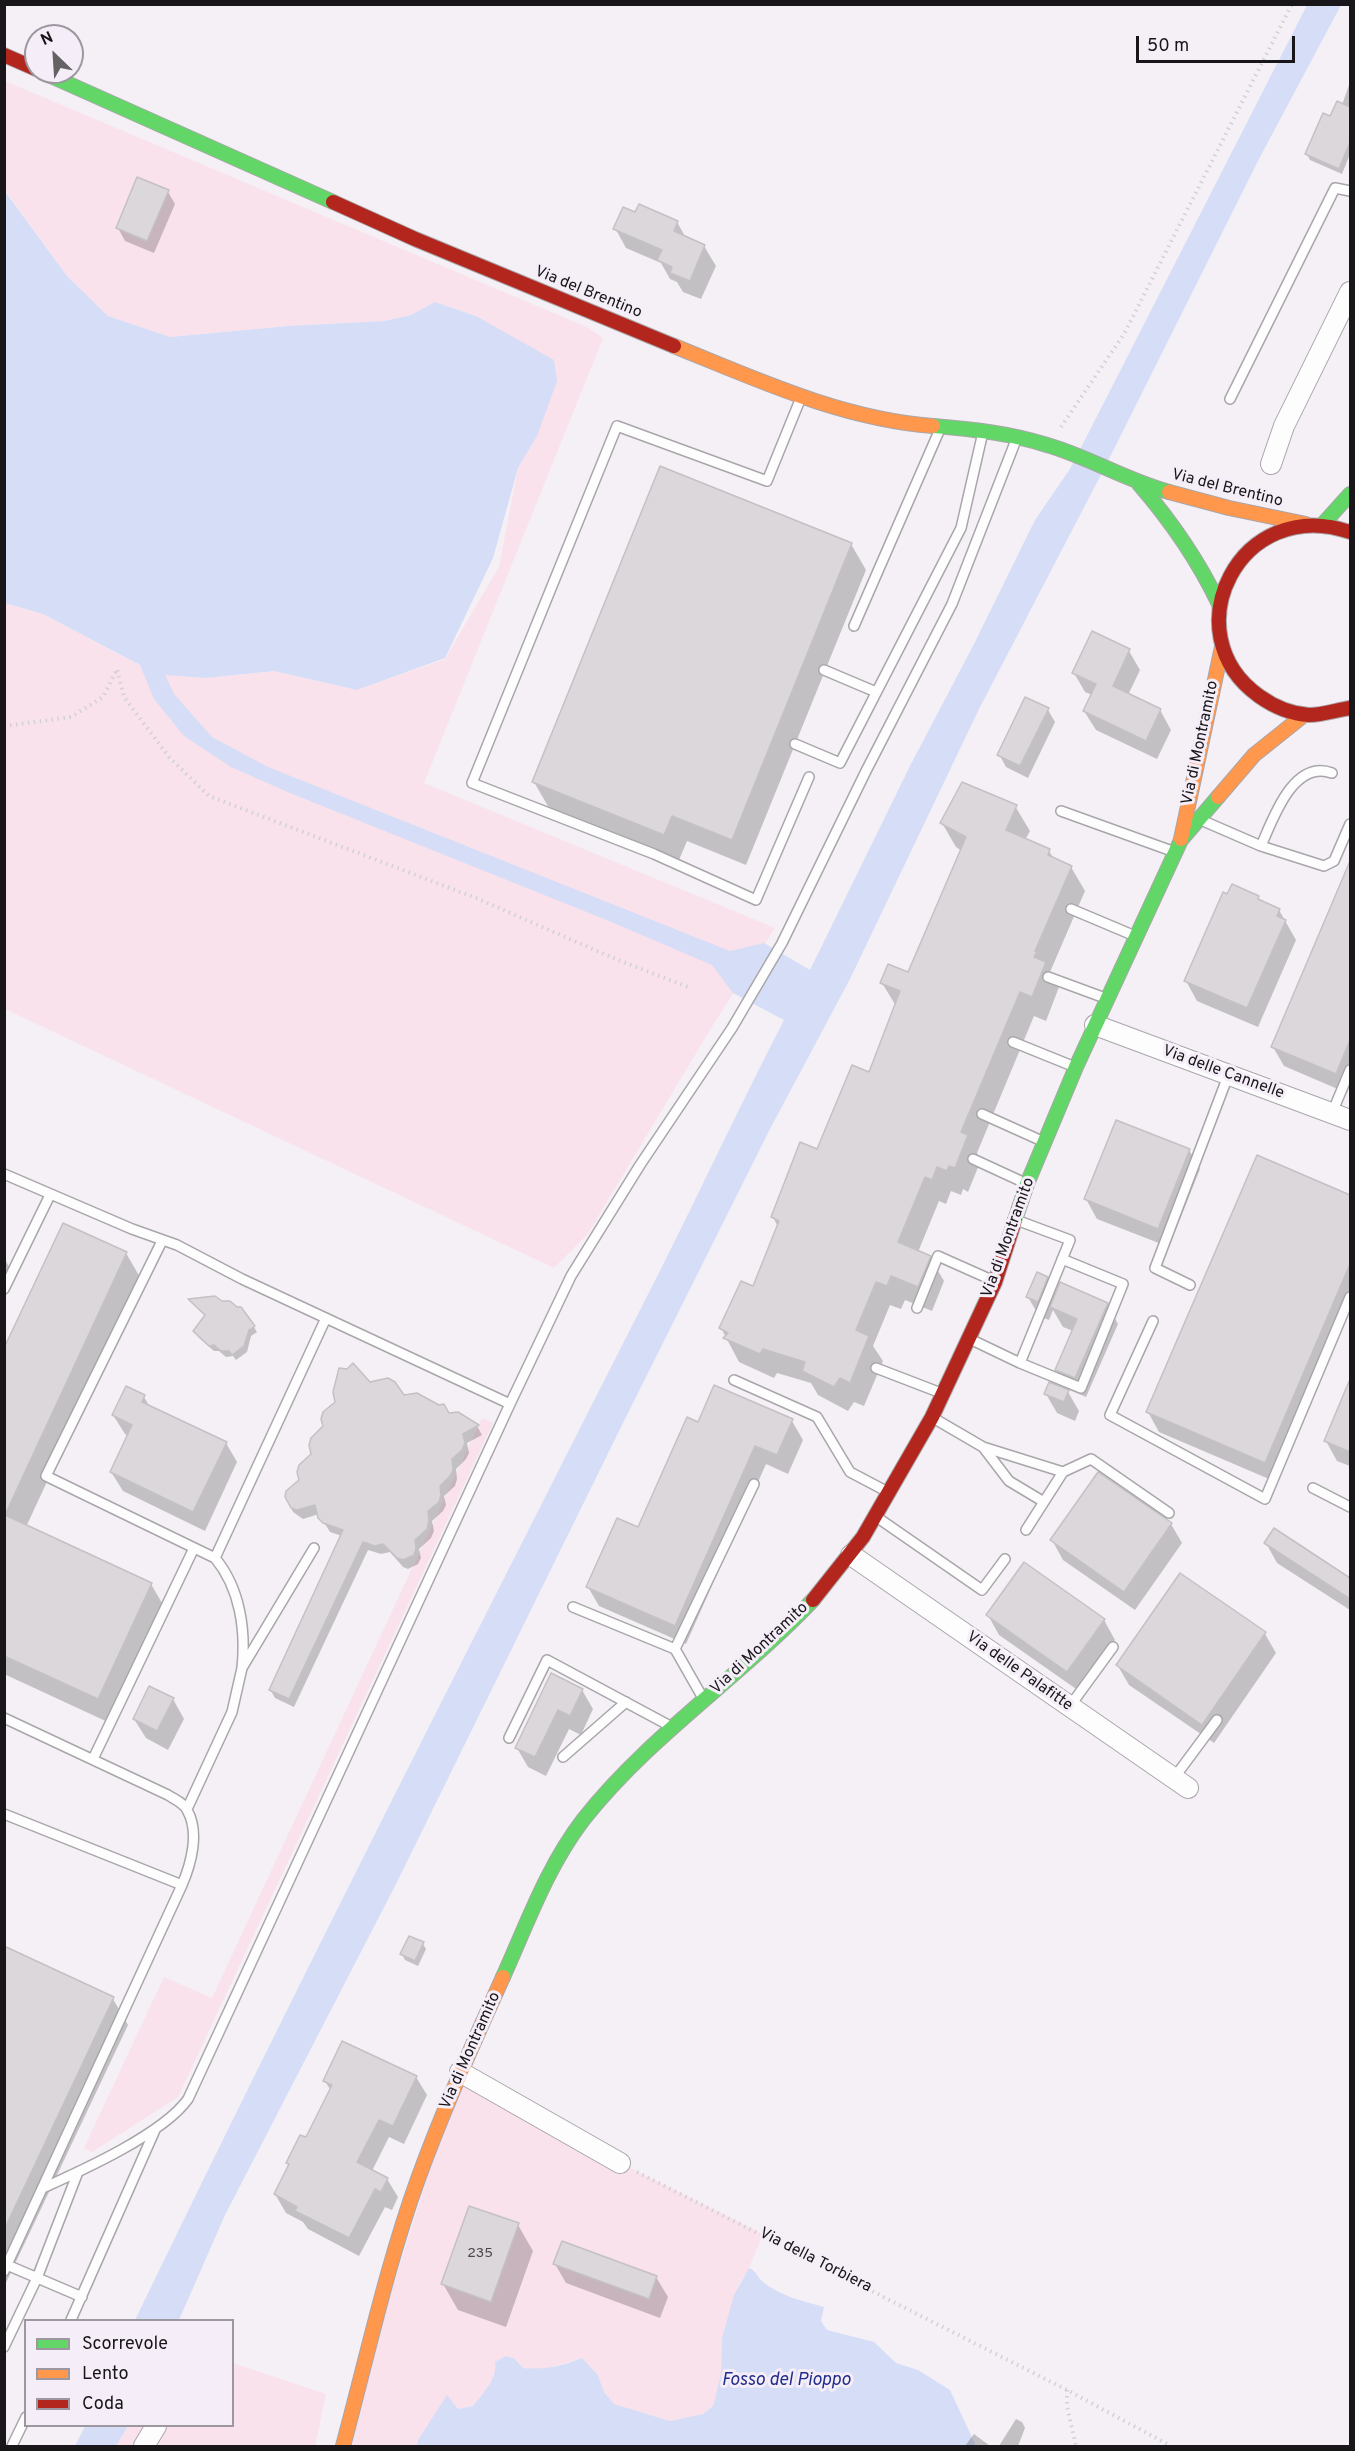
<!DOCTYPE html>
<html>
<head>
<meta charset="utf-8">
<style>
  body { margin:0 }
  #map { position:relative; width:1355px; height:2451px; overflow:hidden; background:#f4f0f6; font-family:Overpass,sans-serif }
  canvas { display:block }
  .frame { position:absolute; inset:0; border:6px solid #181619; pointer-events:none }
  .legend { position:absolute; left:24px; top:2319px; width:210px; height:108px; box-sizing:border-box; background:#f5eef8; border:2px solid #9d989f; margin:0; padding:8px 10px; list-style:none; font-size:18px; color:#181619 }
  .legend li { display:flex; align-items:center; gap:12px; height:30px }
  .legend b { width:30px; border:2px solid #9d989f }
  .north { position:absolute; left:24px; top:24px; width:60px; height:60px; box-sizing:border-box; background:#f5eef8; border:2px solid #9d989f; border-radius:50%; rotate:335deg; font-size:16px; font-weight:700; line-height:24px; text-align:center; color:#181619 }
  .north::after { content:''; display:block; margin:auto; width:21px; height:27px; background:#656266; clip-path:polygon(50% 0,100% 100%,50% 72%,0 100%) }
  .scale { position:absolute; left:1136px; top:36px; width:159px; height:27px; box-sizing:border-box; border:3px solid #181619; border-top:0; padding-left:8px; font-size:18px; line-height:21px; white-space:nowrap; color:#181619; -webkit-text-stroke:4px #f5eef8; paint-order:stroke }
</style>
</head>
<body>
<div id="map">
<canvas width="1355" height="2451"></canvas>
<div class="frame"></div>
<ul class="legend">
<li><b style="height:8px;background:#63d668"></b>Scorrevole</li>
<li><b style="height:8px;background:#ff974d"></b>Lento</li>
<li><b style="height:8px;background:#b3261e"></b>Coda</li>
</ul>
<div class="north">N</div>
<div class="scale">50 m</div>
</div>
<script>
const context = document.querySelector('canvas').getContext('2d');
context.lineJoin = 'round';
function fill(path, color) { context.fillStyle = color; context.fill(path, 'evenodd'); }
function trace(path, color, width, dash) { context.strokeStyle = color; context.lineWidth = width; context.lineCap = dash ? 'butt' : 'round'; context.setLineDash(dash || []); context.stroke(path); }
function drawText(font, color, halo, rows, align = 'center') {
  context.font = font + ' Overpass,sans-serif'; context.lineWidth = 6; context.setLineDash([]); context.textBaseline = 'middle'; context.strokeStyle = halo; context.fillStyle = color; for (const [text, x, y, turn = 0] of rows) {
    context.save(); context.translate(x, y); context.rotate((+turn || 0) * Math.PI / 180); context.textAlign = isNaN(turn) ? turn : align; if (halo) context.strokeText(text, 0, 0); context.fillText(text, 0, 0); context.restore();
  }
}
fill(new Path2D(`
  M5,81L589,328L603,338L424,783L775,928L713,1025L587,1235L554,1268L5,1009V603L43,614L156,674L206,678L274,671L357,690L445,659L499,567L518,468L537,436L504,332L476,316L436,302L411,315L384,321L288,326L170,337L108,316L67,276L5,190Z
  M482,1418L493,1423L178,2097L92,2152L84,2148L164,1977L212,1998Z
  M460,2072L620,2163L763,2234L749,2268L739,2284L722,2338L721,2374L713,2406L703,2414L670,2421L614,2404L604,2392L598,2375L582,2358L541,2370L523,2368L515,2359L496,2362C498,2378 483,2393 473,2406L458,2409L447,2396L418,2440L417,2446H343Z
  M233,2363L326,2394L315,2446H116L128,2426H232Z`), '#f9e2eb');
fill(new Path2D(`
  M1307,5H1341L1259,159L1105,467L979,709L850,979L770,1129L623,1423L395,1886L225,2215L179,2320H135C298,1983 468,1649 638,1314C688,1217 734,1117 784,1020L733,993L712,965L609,921L290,793L231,767L184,736L154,699L140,665L43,614L5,603L4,190L67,276L108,316L170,337L288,326L384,321L411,315L435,302L476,316L554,360L557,381L537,436L518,468L493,558L445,658L357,690L274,671L206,678L165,675L174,694L212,737L268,767L730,951L764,943L810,970L911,764L974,644L1035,520L1070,469Z
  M749,2268C756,2271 757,2276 762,2281C779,2296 803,2301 824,2307L821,2321L827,2330L874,2342L896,2363L918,2370L950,2390L976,2446H417L418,2440L447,2395L458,2409L473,2406C483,2393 498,2378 495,2362L506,2356L515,2359L523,2368C544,2370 562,2366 582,2358L598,2375L604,2392L614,2404L670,2421L703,2414L713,2406L721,2374L722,2338L734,2295Z
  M85,2426H128L116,2446H75Z`), '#d6ddf7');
fill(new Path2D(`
  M1350,82V154L1342,174L1310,160L1307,154L1342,105Z
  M168,192L175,204L154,253L125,241L118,228Z
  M677,222L686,238L704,246L716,266L701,299L683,292L677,282L670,279L661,263L626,248L615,228Z
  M851,544L866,570L746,865L687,841L679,860L549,808L534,782Z
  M1129,651L1140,670L1128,695L1160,710L1171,730L1157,759L1096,730L1084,711L1092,695L1085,692L1074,673Z
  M1048,710L1055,722L1028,778L1006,767L999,754Z
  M1015,806L1030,831L1025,840L1049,851L1054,859L1071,867L1085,891L1050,972L1059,987L1046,1021L1034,1016L977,1153L981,1160L968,1192L963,1189L961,1195L951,1191L946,1204L939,1201L918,1252L930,1257L944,1281L932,1311L905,1300L901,1309L890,1305L873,1346L883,1361L864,1406L854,1402L848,1411L818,1395L811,1383L777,1373L774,1378L739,1362L721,1328L754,1288L778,1227L773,1217L870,1074L896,1006L882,983L909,974L962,851L956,847L942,823Z
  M1350,865V1084L1347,1093L1284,1066L1273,1047Z
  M1258,897L1261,902L1279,910L1296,940L1258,1027L1197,1001L1186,981Z
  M1189,1150L1200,1169L1169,1247L1097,1219L1086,1199Z
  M1258,1157L1350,1196V1308L1276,1482L1159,1432L1148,1412Z
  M126,1253L141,1279L26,1527L151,1584L166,1610L112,1724L4,1674V1352Z
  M4,1258L14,1275L4,1296Z
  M1047,1278L1057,1295L1107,1304L1118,1324L1086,1397L1067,1389L1056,1370L1073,1331L1063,1327L1053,1310L1049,1320L1039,1316L1028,1297Z
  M190,1300L254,1327L257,1332L251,1336L247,1352L236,1360L233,1356L226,1357L219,1351H214L198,1337L195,1331L206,1317Z
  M1350,1382V1466L1337,1461L1326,1441Z
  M369,1383L449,1415L458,1413L477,1426L482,1435L467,1443L469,1453L466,1459L456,1469L457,1479L455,1486L444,1496L446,1505L443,1511L432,1521L434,1531L431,1538L419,1549L421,1558L418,1564L408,1569L403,1567L390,1552L381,1554L368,1550L294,1707L275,1698L270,1689L342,1536L330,1532L319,1514L303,1519L293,1512L286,1497L300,1480L312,1455Z
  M1068,1392L1079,1411L1075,1421L1057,1413L1046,1394Z
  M144,1397L150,1407L226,1443L237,1462L205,1531L123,1491L111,1472L128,1436L125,1434L113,1415Z
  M792,1421L803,1440L788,1474L766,1464L686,1644L599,1606L588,1587L639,1529L699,1424Z
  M1171,1524L1182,1543L1135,1610L1063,1560L1052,1540Z
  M1274,1530L1350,1580V1610L1277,1563L1266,1543Z
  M1025,1564L1104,1620L1115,1640L1079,1691L999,1635L988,1615Z
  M1180,1575L1265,1634L1276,1653L1214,1743L1129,1685L1118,1666Z
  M552,1675L582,1690L593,1709L581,1735L569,1729L546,1776L528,1767L517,1748Z
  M173,1699L184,1719L168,1750L146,1738L134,1719Z
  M423,1944L426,1949L418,1966L405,1960L402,1954Z
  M4,1948L113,1999L128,2025L4,2287Z
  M416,2077L427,2095L404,2144L389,2137L372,2171L387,2179L398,2197L392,2210L385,2207L359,2256L308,2229L303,2222L286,2213L275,2194L290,2166L288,2163L307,2139L331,2091L325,2081Z
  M470,2208L518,2225L533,2251L506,2327L458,2310L443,2284Z
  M555,2264L656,2277L668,2297L660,2318L566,2283Z
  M1016,2419L1022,2422L1025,2428L1018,2446H999Z
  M974,2434L990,2446H965Z`), '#0003');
const building = new Path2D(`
  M1337,101L1350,107V142L1339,169L1305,154L1323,113L1330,116Z
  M137,177L169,190L147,241L116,228Z
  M639,204L678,221L674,231L705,245L690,281L670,273L672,267L657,260L662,250L613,229L623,207L635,212Z
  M660,466L852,543L732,840L672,816L664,835L532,782Z
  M1092,631L1130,649L1113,686L1161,709L1146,741L1083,711L1096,684L1072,673Z
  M1025,697L1049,708L1020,766L997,755Z
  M962,782L1017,805L1006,830L1050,849L1048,855L1072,866L1035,951L1037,952L1034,957L1046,962L1032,997L1020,992L961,1132L968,1135L955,1168L949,1166L947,1171L937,1167L932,1180L925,1177L898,1242L931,1256L918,1287L891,1276L887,1286L876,1282L856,1330L869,1336L850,1383L840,1378L834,1387L802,1371L805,1362L763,1349L760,1354L723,1338L728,1333L719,1328L741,1281L753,1286L779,1221L771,1217L800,1142L817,1149L852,1065L869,1072L900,991L880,983L888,964L908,972L966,837L940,823Z
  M1350,861V1040L1336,1074L1271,1047Z
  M1232,884L1259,896L1258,899L1280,909L1277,916L1286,920L1247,1008L1184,981L1223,892L1227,894Z
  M1116,1120L1190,1149L1158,1229L1084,1199Z
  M1257,1155L1350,1195V1264L1265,1463L1146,1412Z
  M63,1223L127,1252L5,1515L152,1583L98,1699L4,1656V1348Z
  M1037,1272L1048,1277L1038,1302L1026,1297Z
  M1060,1282L1108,1303L1075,1378L1055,1370L1077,1319L1050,1307Z
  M215,1296L222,1301H230L237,1307H241L255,1326L249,1330L244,1346L232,1355L229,1351H221L214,1345L209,1346L193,1331L205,1315L188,1299Z
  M353,1363L370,1382L388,1378L395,1382L404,1395L417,1393L439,1405L444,1404L449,1413L458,1412L479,1425L463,1434L465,1443L462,1450L452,1459L453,1470L450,1476L440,1486L441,1495L439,1502L428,1511L429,1521L427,1529L415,1540L416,1548L414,1555L403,1560L397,1558L383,1544L375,1546L363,1542L289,1699L269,1690L343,1530L323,1523L318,1518L315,1505L297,1510L291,1508L285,1497L286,1491L299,1480L297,1472L299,1465L311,1454L309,1445L311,1438L323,1426L321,1419L323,1412L335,1402L333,1392L339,1368L347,1369Z
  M1350,1379V1452L1324,1441Z
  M1049,1382L1069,1390L1064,1402L1044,1394Z
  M714,1385L793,1419L777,1455L755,1446L675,1626L586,1587L617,1518L638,1527L687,1417L698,1422Z
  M126,1386L145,1395L142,1402L227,1442L193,1512L110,1472L132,1425L112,1415Z
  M1098,1472L1172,1523L1124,1592L1050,1540Z
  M1274,1528L1350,1578V1599L1264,1543Z
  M1024,1562L1105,1619L1067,1672L986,1615Z
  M1180,1573L1266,1632L1202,1725L1116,1665Z
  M551,1673L583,1689L570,1716L558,1710L535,1757L515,1748Z
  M149,1686L174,1698L157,1731L133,1719Z
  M409,1936L424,1942L415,1961L400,1954Z
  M4,1946L114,1997L4,2230Z
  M342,2041L417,2076L393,2126L379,2120L357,2162L388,2178L381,2192L375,2189L349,2238L295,2211L297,2207L274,2194L289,2164L286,2163L300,2135L306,2137L332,2085L323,2081Z
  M469,2206L519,2223L491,2302L441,2284Z
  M562,2241L657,2276L649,2299L553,2264Z`);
fill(building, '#dbd7db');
trace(building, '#c4c1c4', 1.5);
const lane = new Path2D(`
  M1230,399L1335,188L1350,191
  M800,400L767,481L617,426L472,783L654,854L756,900L809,777
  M854,626L940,429
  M824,670L876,692
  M795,744L840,763L961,528L983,432
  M1061,811L1172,851
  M1201,820L1261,846L1324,866L1334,861L1350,824
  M1261,846C1273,819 1293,759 1332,773
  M1071,909L1135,936
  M1048,977L1105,998
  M1013,1042L1075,1067
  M1332,1113L1350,1070
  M982,1114L1042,1141
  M973,1159L1025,1183
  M4,1174L132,1229L177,1245L242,1279L510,1404L188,2099C163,2134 83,2170 43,2188
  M162,1241L46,1476L215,1558C240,1588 246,1630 242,1668
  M1190,1285L1155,1268L1228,1076
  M4,1289L50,1195
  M917,1308L938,1256L994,1281
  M1153,1321L1110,1415L1265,1499L1350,1297
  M972,1340L1020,1363L1070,1240L1019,1221
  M1020,1363L1081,1388L1123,1284L1062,1259
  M876,1368L941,1393
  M734,1380L817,1417L850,1472L886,1491
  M510,1404L571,1276L640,1165L732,1028L782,943L866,771L952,604L1016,440
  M935,1419L983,1447L1009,1481L1044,1502
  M983,1447L1063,1472
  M1313,1488L1350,1507
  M878,1518L982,1590L1005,1559
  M1026,1530L1063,1472L1091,1459L1169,1513
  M215,1558L326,1318
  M573,1607L675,1649L704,1700
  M675,1649L754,1484
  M1070,1706L1113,1647
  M4,1718L168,1795C174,1799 184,1803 187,1810C200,1832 191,1864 182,1885L4,2271
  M509,1738L547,1660L672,1727
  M563,1757L626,1702
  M93,1759L194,1548
  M1174,1778L1217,1720
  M187,1809L232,1712L242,1668L314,1548
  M4,1814L182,1885
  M7,2265L82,2297
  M71,2320L155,2130
  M4,2347L37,2278L78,2172
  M12,2446L26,2417`);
const street = new Path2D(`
  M1271,464L1284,426L1350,292
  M1095,1025L1350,1120
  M851,1555L1188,1788
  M460,2072L620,2163
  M144,2446L156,2426`);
const fast = new Path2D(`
  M42,72L333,202
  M933,426C972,429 1009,433 1047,445C1089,457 1125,480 1169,492
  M1139,484C1171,521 1198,560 1219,604
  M1323,524L1350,494
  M1015,1220L1027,1184L1076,1067L1181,840L1218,797
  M503,1977C527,1924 547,1867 583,1820C649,1736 740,1677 813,1600`);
const slow = new Path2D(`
  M674,346C758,380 842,419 933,426
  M1169,492L1229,508L1306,524
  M1218,797L1254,755L1304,715
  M1181,839L1222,647
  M343,2446C367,2357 387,2265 418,2179C443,2110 473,2044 503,1977`);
const jam = new Path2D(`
  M4,55L36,69
  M333,202L415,239L674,346
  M1350,532C1240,494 1171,633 1259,696C1273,706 1291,714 1309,715C1322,715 1337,710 1350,708
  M813,1600L863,1537L932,1417L995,1282L1015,1220`);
trace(lane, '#a9a6aa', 12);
trace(street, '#a9a6aa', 22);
trace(fast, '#a9a6aa', 16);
trace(slow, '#a9a6aa', 16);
trace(jam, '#a9a6aa', 16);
trace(new Path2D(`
  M1061,427L1124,334L1292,4
  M4,726L71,717L103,697L117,669L124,697L169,757L209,796L476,898L618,960L688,987
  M637,2172L1067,2390L1171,2446
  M1067,2390V2406L1076,2446`), '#d2d1d3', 4, [1.5, 4.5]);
trace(lane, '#fdfdfe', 9);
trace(street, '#fdfdfe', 20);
trace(fast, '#63d668', 14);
trace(slow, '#ff974d', 14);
trace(jam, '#b3261e', 14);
drawText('14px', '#4a474a', null, [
  ["235",480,2254]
]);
drawText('16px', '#181619', '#f5eef8', [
  ["Via del Brentino",588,293,22],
  ["Via del Brentino",1227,489,14],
  ["Via di Montramito",1201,743,-78],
  ["Via delle Cannelle",1223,1073,20],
  ["Via di Montramito",1009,1238,-70],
  ["Via di Montramito",760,1649,-43],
  ["Via delle Palafitte",1019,1672,35],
  ["Via di Montramito",471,2051,-66],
  ["Via della Torbiera",815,2261,27]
]);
drawText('italic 18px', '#202c8a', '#f5eef8', [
  ["Fosso del Pioppo",786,2381]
]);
</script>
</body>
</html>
